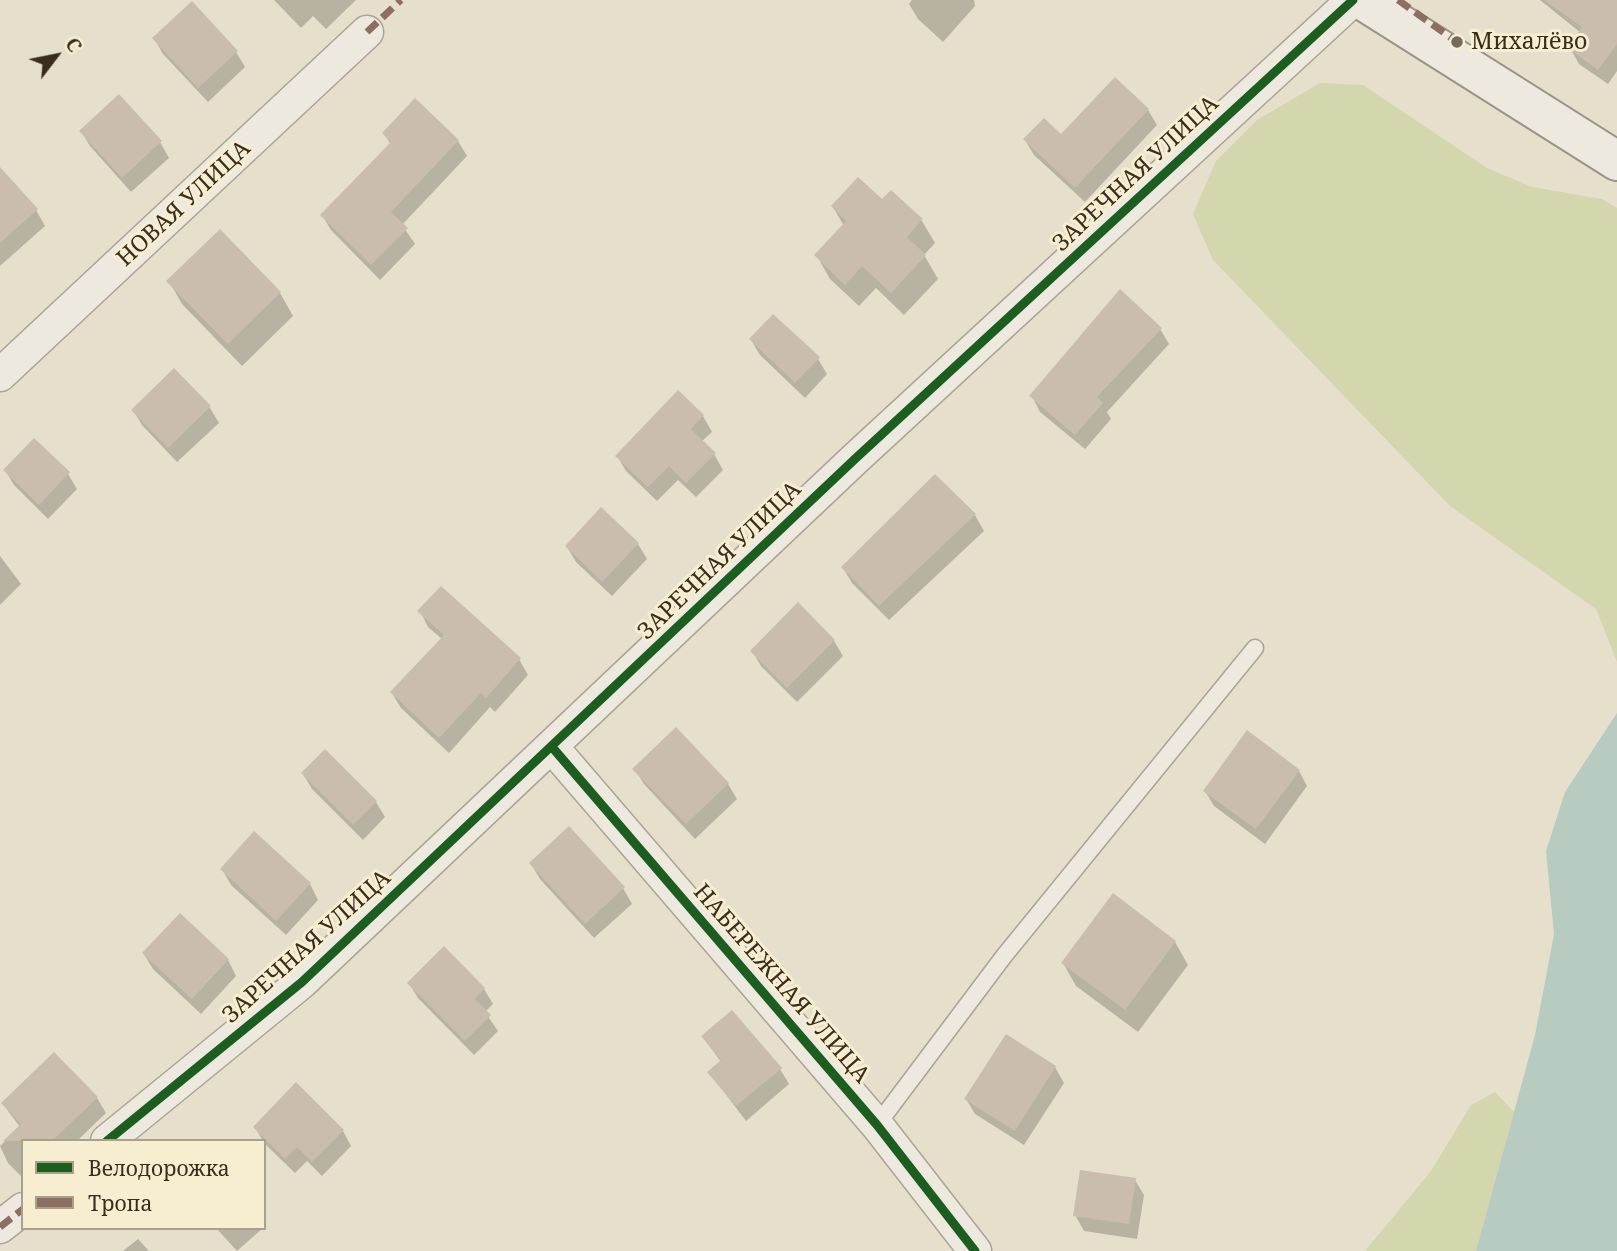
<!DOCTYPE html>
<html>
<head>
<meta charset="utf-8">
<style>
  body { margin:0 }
  #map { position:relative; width:1617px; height:1251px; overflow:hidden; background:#e6dfcc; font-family:"Noto Serif",serif }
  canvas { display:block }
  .legend { position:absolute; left:21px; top:1139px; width:245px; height:91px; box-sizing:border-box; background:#f7eed2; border:2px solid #aba18a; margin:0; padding:9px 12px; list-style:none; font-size:21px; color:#3a2d1d }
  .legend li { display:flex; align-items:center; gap:14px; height:35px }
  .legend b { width:35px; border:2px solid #aba18a }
  .north { position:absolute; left:21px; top:21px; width:70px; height:70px; -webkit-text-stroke:5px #f7eed2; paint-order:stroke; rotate:58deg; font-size:19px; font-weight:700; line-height:28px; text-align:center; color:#3a2d1d }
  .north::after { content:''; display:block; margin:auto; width:24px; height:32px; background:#3a2d1d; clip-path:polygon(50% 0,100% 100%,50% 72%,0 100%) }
</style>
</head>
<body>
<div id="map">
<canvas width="1617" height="1251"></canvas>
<ul class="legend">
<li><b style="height:9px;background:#1b5e20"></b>Велодорожка</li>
<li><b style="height:9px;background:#8d6e63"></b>Тропа</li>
</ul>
<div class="north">С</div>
</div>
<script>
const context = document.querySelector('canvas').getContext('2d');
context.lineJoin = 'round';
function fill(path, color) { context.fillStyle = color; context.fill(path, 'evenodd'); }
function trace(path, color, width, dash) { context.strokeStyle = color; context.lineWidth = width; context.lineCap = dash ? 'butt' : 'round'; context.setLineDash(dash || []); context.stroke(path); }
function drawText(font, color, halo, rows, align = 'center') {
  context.font = font + ' "Noto Serif",serif'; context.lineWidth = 6; context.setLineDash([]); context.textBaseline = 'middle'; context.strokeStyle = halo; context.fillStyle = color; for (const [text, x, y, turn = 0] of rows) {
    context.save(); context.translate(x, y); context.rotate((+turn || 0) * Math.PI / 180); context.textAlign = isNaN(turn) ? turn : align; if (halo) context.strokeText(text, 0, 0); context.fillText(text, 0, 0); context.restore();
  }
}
fill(new Path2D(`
  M1320,83L1363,85L1487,168L1532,187L1602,199L1617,208V662L1596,609L1450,506L1213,260L1193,214L1216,161L1257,120Z
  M1495,1092L1514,1112L1476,1251H1365L1431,1171L1471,1105Z`), '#d4d6ae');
fill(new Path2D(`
  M1617,713V1251H1476L1535,1035L1554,934L1546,851L1565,792Z`), '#b8cbc0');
fill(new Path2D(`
  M274,0H356L326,29L313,16L301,28Z
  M912,0H974L975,6L943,42L918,19L909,4Z
  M1540,0H1617V71L1608,84L1579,64L1570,48L1581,33Z
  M154,38L236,52L245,67L208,102L163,54Z
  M1148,110L1157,125L1085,202L1034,155L1025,140L1061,137Z
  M81,131L160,142L169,158L131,192L90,146Z
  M384,133L458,141L467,156L402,225L415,244L380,280L331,230L322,215L391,145Z
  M0,170L36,210L45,226L0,266Z
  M891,192L922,221L935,243L924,255L938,279L904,315L876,288L859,306L830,279L817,256L844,226L833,207L882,202Z
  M169,281L280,293L293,316L242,366L182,304Z
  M1160,329L1169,344L1107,412L1111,419L1085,449L1040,412L1032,396Z
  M751,340L818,359L827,374L805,398L760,355Z
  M174,370L210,408L219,423L177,462L142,425L133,410Z
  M678,393L703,416L712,432L701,442L714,454L723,470L696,497L678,480L657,501L626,471L617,456Z
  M5,470L68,474L77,489L48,519L14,485Z
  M935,476L975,515L984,531L889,620L852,583L843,568Z
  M638,544L647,559L612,596L576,562L567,547Z
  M0,556L21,584L0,605Z
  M420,611L519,659L528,675L495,712L490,707L449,753L401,708L392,693L442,639L428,627Z
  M834,641L843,656L797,702L761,666L752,651Z
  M635,769L728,784L737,799L695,839L644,784Z
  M1299,771L1307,786L1265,844L1214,806L1205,791Z
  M303,774L376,802L385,817L363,840L312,789Z
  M531,864L623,888L632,904L594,938L540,879Z
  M222,869L310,884L318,900L286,935L231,885Z
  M1175,942L1188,965L1138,1032L1076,986L1063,963Z
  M144,954L228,960L236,976L201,1014L153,969Z
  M409,983L484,989L493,1004L485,1012L498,1031L474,1055L418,998Z
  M703,1037L780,1069L789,1084L746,1121L709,1072L721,1062Z
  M1055,1067L1064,1083L1024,1145L975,1114L966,1099Z
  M97,1098L106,1113L77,1141H23V1178L8,1163L0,1146L20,1127L3,1104Z
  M255,1127L343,1131L351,1146L322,1176L307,1161L295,1173L264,1143Z
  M1135,1180L1144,1195L1137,1239L1084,1231L1075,1215Z
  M216,1228H263L237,1251Z
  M138,1239L149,1251H123Z`), '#0003');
fill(new Path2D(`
  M1544,0H1617V44L1598,70L1568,48L1582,27Z
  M192,1L238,51L198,88L152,38Z
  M1115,77L1149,109L1075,188L1023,139L1044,118L1061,134Z
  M119,94L162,141L122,178L79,131Z
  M415,98L459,140L391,212L408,228L371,265L320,215L391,142L382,133Z
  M0,167L38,209L0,243Z
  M858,177L882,199L891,190L923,219L907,237L926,255L891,293L862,266L845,285L814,255L846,221L831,206Z
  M220,229L281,292L228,344L166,281Z
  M1120,289L1162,328L1097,397L1103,403L1075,435L1029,396Z
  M773,314L820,357L795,383L749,339Z
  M174,368L211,406L168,448L131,410Z
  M678,390L704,415L691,429L716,453L686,483L669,466L648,487L615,456Z
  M34,438L70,472L39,505L3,470Z
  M935,474L976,514L879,606L841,567Z
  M601,507L639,543L602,582L565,546Z
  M441,586L521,658L486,698L481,693L439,738L390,692L444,635L417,611Z
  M798,602L835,640L787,688L750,651Z
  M676,727L729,783L686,824L632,769Z
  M1247,730L1300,770L1256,829L1203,791Z
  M325,749L377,801L353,825L301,773Z
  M569,826L625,887L585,924L529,863Z
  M254,831L311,883L276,921L220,869Z
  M1113,893L1176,941L1125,1010L1061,963Z
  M180,913L229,959L192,999L142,953Z
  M444,946L485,988L475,999L491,1015L465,1041L407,983Z
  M732,1010L782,1068L736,1106L707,1072L721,1060L701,1036Z
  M1006,1034L1056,1066L1015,1131L964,1099Z
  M54,1052L98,1097L52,1141H3L21,1124L1,1103Z
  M296,1082L344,1130L312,1162L297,1147L285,1159L253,1127Z
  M1080,1170L1136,1178L1129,1224L1073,1216Z`), '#cabdad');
const lane = new Path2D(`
  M877,1125L1004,956L1255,648`);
const street = new Path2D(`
  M0,375L367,32
  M552,747L877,1125L975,1251
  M107,1141L302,982L856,458L1353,0
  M0,1227L23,1209`);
const secondary = new Path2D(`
  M1362,0L1617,161`);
trace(lane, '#aba496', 19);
trace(street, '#aba496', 35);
trace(secondary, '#9a9386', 42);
trace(lane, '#ede9df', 16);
trace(street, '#ede9df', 32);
trace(secondary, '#ede9df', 38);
trace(new Path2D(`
  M1398,0L1457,42
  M367,32L401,0
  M0,1227L23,1209`), '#8d6e63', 7, [14, 7]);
trace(new Path2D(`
  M552,747L877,1125L975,1251
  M107,1141L302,982L856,458L1353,0`), '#1b5e20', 9);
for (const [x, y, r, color] of [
  [1457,42,7,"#766b5a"]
]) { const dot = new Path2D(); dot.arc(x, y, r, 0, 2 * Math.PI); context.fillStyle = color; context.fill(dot); trace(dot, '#f7eed2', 2.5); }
drawText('23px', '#3a2d1d', '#f7eed2', [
  ["Михалёво",1471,42]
], 'left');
drawText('23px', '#3a2d1d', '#f7eed2', [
  ["ЗАРЕЧНАЯ УЛИЦА",1136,174,-43],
  ["НОВАЯ УЛИЦА",184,204,-43],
  ["ЗАРЕЧНАЯ УЛИЦА",720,561,-44],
  ["ЗАРЕЧНАЯ УЛИЦА",307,947,-42],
  ["НАБЕРЕЖНАЯ УЛИЦА",781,984,49]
]);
</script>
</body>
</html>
